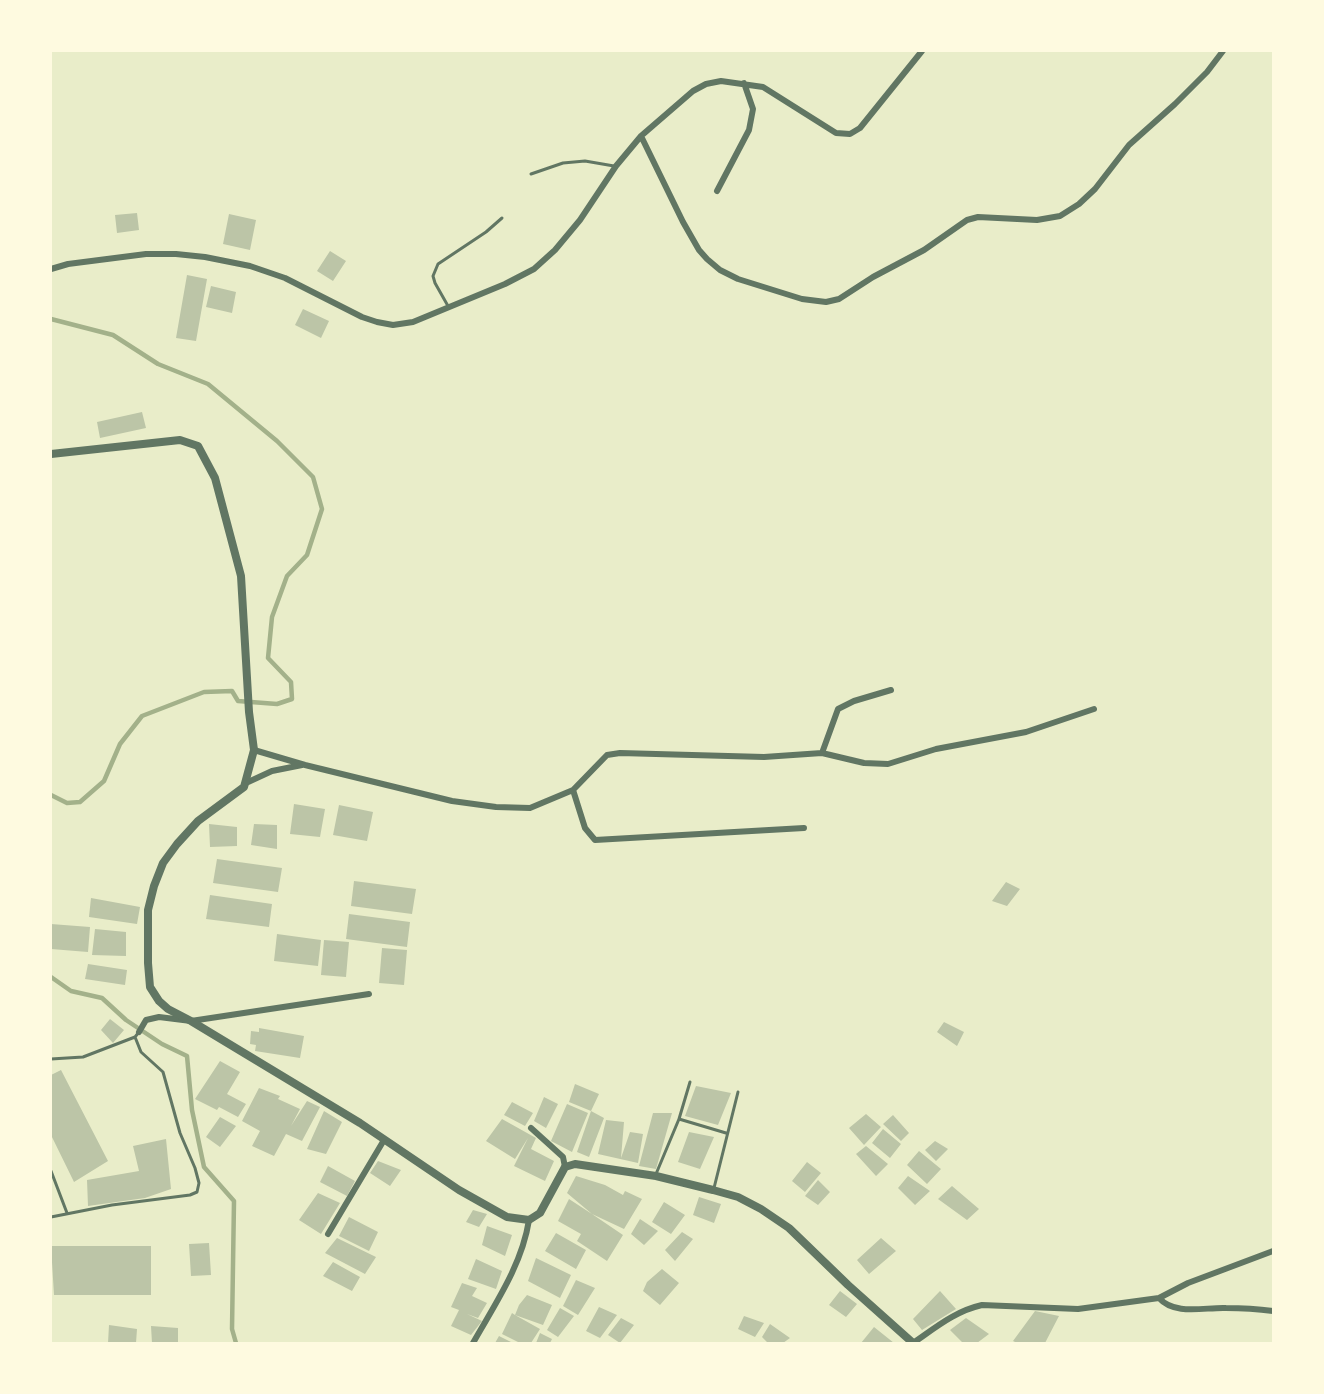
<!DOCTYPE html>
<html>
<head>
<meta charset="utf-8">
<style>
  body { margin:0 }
  #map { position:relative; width:1324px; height:1394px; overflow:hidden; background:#e9edc9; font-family:Commissioner,sans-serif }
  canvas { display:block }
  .frame { position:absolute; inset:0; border:52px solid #fefae0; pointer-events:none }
</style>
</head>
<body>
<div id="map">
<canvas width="1324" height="1394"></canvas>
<div class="frame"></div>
</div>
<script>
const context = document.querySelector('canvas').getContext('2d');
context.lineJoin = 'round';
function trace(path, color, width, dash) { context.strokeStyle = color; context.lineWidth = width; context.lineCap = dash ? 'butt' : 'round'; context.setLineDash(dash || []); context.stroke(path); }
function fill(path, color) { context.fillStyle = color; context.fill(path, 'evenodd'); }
trace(new Path2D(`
  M51,319L113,335L158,364L208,384L277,441L313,477L322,509L307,555L287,576L272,617L268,658L291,682L292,699L277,704L238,701L232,691L204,692L142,716L120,744L104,781L80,802L67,803L51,795
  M51,977L71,991L102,998L126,1020L162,1044L187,1056L192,1110L204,1167L234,1201L232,1329L236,1343`), '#a3b18a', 4.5);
fill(new Path2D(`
  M137,213L139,230L117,233L115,215Z
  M229,214L256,220L250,250L223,244Z
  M330,251L346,261L333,281L317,271Z
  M187,275L207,279L196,341L176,338Z
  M211,286L236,292L232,313L206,307Z
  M303,309L329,321L321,338L295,325Z
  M142,412L146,428L100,438L97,422Z
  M294,804L325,809L320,837L290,834Z
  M339,805L373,812L367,841L333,835Z
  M209,824L237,827V846L210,847Z
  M254,824L277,825V849L251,845Z
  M217,859L282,868L278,892L213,883Z
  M354,881L416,889L412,914L351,906Z
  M1006,882L1020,889L1007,906L992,901Z
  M210,895L272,904L269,927L206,919Z
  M91,898L140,907L137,924L89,917Z
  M349,914L410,922L407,947L346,939Z
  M51,924L90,927L88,952L51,949Z
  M95,929L126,932V956L92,955Z
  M277,934L321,940L318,966L274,961Z
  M324,940L349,942L346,977L321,975Z
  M382,948L407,950L404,985L379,983Z
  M88,964L127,970L125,985L85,979Z
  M110,1019L124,1030L113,1043L101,1030Z
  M944,1022L964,1032L957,1046L937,1032Z
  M259,1028L304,1036L300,1058L255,1051L256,1045L250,1044L251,1031L259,1032Z
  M220,1061L240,1072L227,1094L246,1104L238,1117L219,1107L217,1110L195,1099Z
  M61,1070L108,1161L74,1182L51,1135V1075Z
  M575,1084L599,1094L591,1111L569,1102Z
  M696,1086L731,1093L718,1125L685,1116Z
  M259,1088L280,1096L278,1099L300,1109L291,1126L307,1101L320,1107L302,1141L286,1134L274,1156L252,1146L260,1131L242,1121Z
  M544,1097L558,1104L546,1128L534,1121Z
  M512,1102L533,1113L525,1126L504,1115Z
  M567,1104L588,1113L572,1152L551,1141Z
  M324,1111L342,1122L326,1154L307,1149Z
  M591,1111L604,1118L589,1157L577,1152Z
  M653,1113H672L656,1169L639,1166Z
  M866,1114L881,1127L864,1145L849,1128Z
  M893,1115L909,1133L901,1141L883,1124Z
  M220,1117L236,1126L220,1147L206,1137Z
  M502,1119L536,1138L531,1149L554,1161L545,1181L514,1166L528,1138L515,1159L486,1141Z
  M606,1120L624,1122L621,1158L630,1132L643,1134L638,1163L598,1154Z
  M883,1129L901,1144L890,1158L872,1143Z
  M689,1132L714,1137L700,1169L678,1162Z
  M166,1139L171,1189L145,1198L88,1206L87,1180L139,1171L133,1146Z
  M935,1141L948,1149L936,1161L925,1150Z
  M866,1146L888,1164L876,1176L856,1154Z
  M919,1151L941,1169L927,1184L907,1165Z
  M378,1161L401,1170L390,1186L370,1173Z
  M807,1162L821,1173L805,1192L792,1181Z
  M328,1166L355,1181L347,1196L320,1182Z
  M576,1176L605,1185L623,1195L625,1191L642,1199L624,1229L592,1214L623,1235L607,1261L577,1241L581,1234L558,1221L569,1199L592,1214L567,1193Z
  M908,1176L930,1191L915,1205L898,1188Z
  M818,1180L830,1192L818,1205L805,1196Z
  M952,1186L979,1209L967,1220L938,1199Z
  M318,1193L340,1203L321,1234L299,1220Z
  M699,1197L721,1204L714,1223L693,1215Z
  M664,1202L685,1215L671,1234L652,1222Z
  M473,1210L487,1214L479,1227L466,1222Z
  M349,1217L378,1232L369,1251L339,1236Z
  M640,1219L658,1231L644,1245L631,1234Z
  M487,1226L512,1235L505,1256L482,1245Z
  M682,1232L693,1239L675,1261L665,1250Z
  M556,1233L586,1250L576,1269L545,1251Z
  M337,1238L376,1257L365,1274L325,1253Z
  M881,1238L896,1251L869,1274L857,1260Z
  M209,1243L211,1275L191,1276L189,1244Z
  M51,1246H151V1295H54Z
  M536,1258L571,1275L560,1298L528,1281Z
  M476,1259L502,1271L496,1289L468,1279Z
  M333,1262L360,1277L352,1291L323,1276Z
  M662,1269L679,1283L660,1305L643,1291L647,1282Z
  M576,1280L595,1288L578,1315L563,1306Z
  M462,1283L477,1288L472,1296L487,1303L478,1318L467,1314L482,1321L471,1335L451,1326L459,1310L451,1307Z
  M840,1291L857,1304L846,1317L829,1305Z
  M940,1291L956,1309L922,1330L913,1319Z
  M527,1295L552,1305L543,1325L515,1315L540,1329L531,1343H520L502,1334L512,1313L515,1315L519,1305Z
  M599,1307L617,1315L600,1338L586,1331Z
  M560,1308L574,1316L558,1337L547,1330Z
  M1035,1311L1059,1316L1045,1343H1017L1013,1341Z
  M744,1316L764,1323L755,1337L738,1329Z
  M621,1318L634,1325L620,1343L608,1335Z
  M966,1318L989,1334L977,1343H963L950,1330Z
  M770,1324L790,1338L783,1343H768L762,1337Z
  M109,1325L137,1329L136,1343H108Z
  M151,1326L178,1328V1343H152Z
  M874,1327L894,1343H861Z
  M540,1333L552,1339L550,1343H536Z
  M499,1336L513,1343H495Z`), '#bcc5a7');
trace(new Path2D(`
  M531,174L563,163L585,161L614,166
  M448,306L435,283L433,276L438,264L486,232L502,218
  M51,1059L83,1057L135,1037L139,1032
  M679,1119L726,1133
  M51,1171L67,1213
  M656,1174L679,1119L690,1082
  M714,1188L738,1092
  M51,1217L112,1205L190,1195L197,1192L199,1183L195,1168L180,1133L163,1072L141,1052L135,1037`), '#617663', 3);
trace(new Path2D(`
  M641,136L683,222L699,250L707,259L720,270L738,279L802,299L826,302L839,299L873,277L924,250L967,220L978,217L1037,220L1060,216L1079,204L1095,189L1129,145L1175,104L1207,72L1223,51
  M717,191L749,130L753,109L744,83
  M51,269L68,264L146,254H176L205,257L250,266L285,278L362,317L377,322L393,325L413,322L505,284L534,269L555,250L580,220L616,166L641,136L693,91L706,84L721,81L763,87L836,133L850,134L860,128L922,51
  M254,750L305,765L452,801L496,807L530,808L573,790L607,755L620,753L764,757L822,753L864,763L888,764L936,749L1026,732L1094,709
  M822,753L838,709L854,701L891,690
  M246,783L272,771L302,765
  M573,790L585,828L595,840L804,828
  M139,1032L146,1020L159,1017L191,1021L369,994
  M531,1128L563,1157L565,1167
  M328,1234L384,1140
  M1159,1298C1175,1316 1205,1307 1226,1308C1242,1308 1258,1309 1273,1311
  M473,1343C495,1304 522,1265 529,1220
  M913,1343C935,1328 955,1311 982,1305L1078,1309L1159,1298L1188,1283L1273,1251`), '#617663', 6);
trace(new Path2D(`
  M51,454L180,440L198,446L215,478L241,576L249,712L254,750L244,787L198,821L177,844L163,863L154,886L148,910V963L150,987L159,1001L168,1009L191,1021L360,1123L459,1190L507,1217L529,1220L540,1213L565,1167L575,1164L656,1176L713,1190L738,1197L761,1209L789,1228L848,1285L913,1343`), '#617663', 8);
</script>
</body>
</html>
